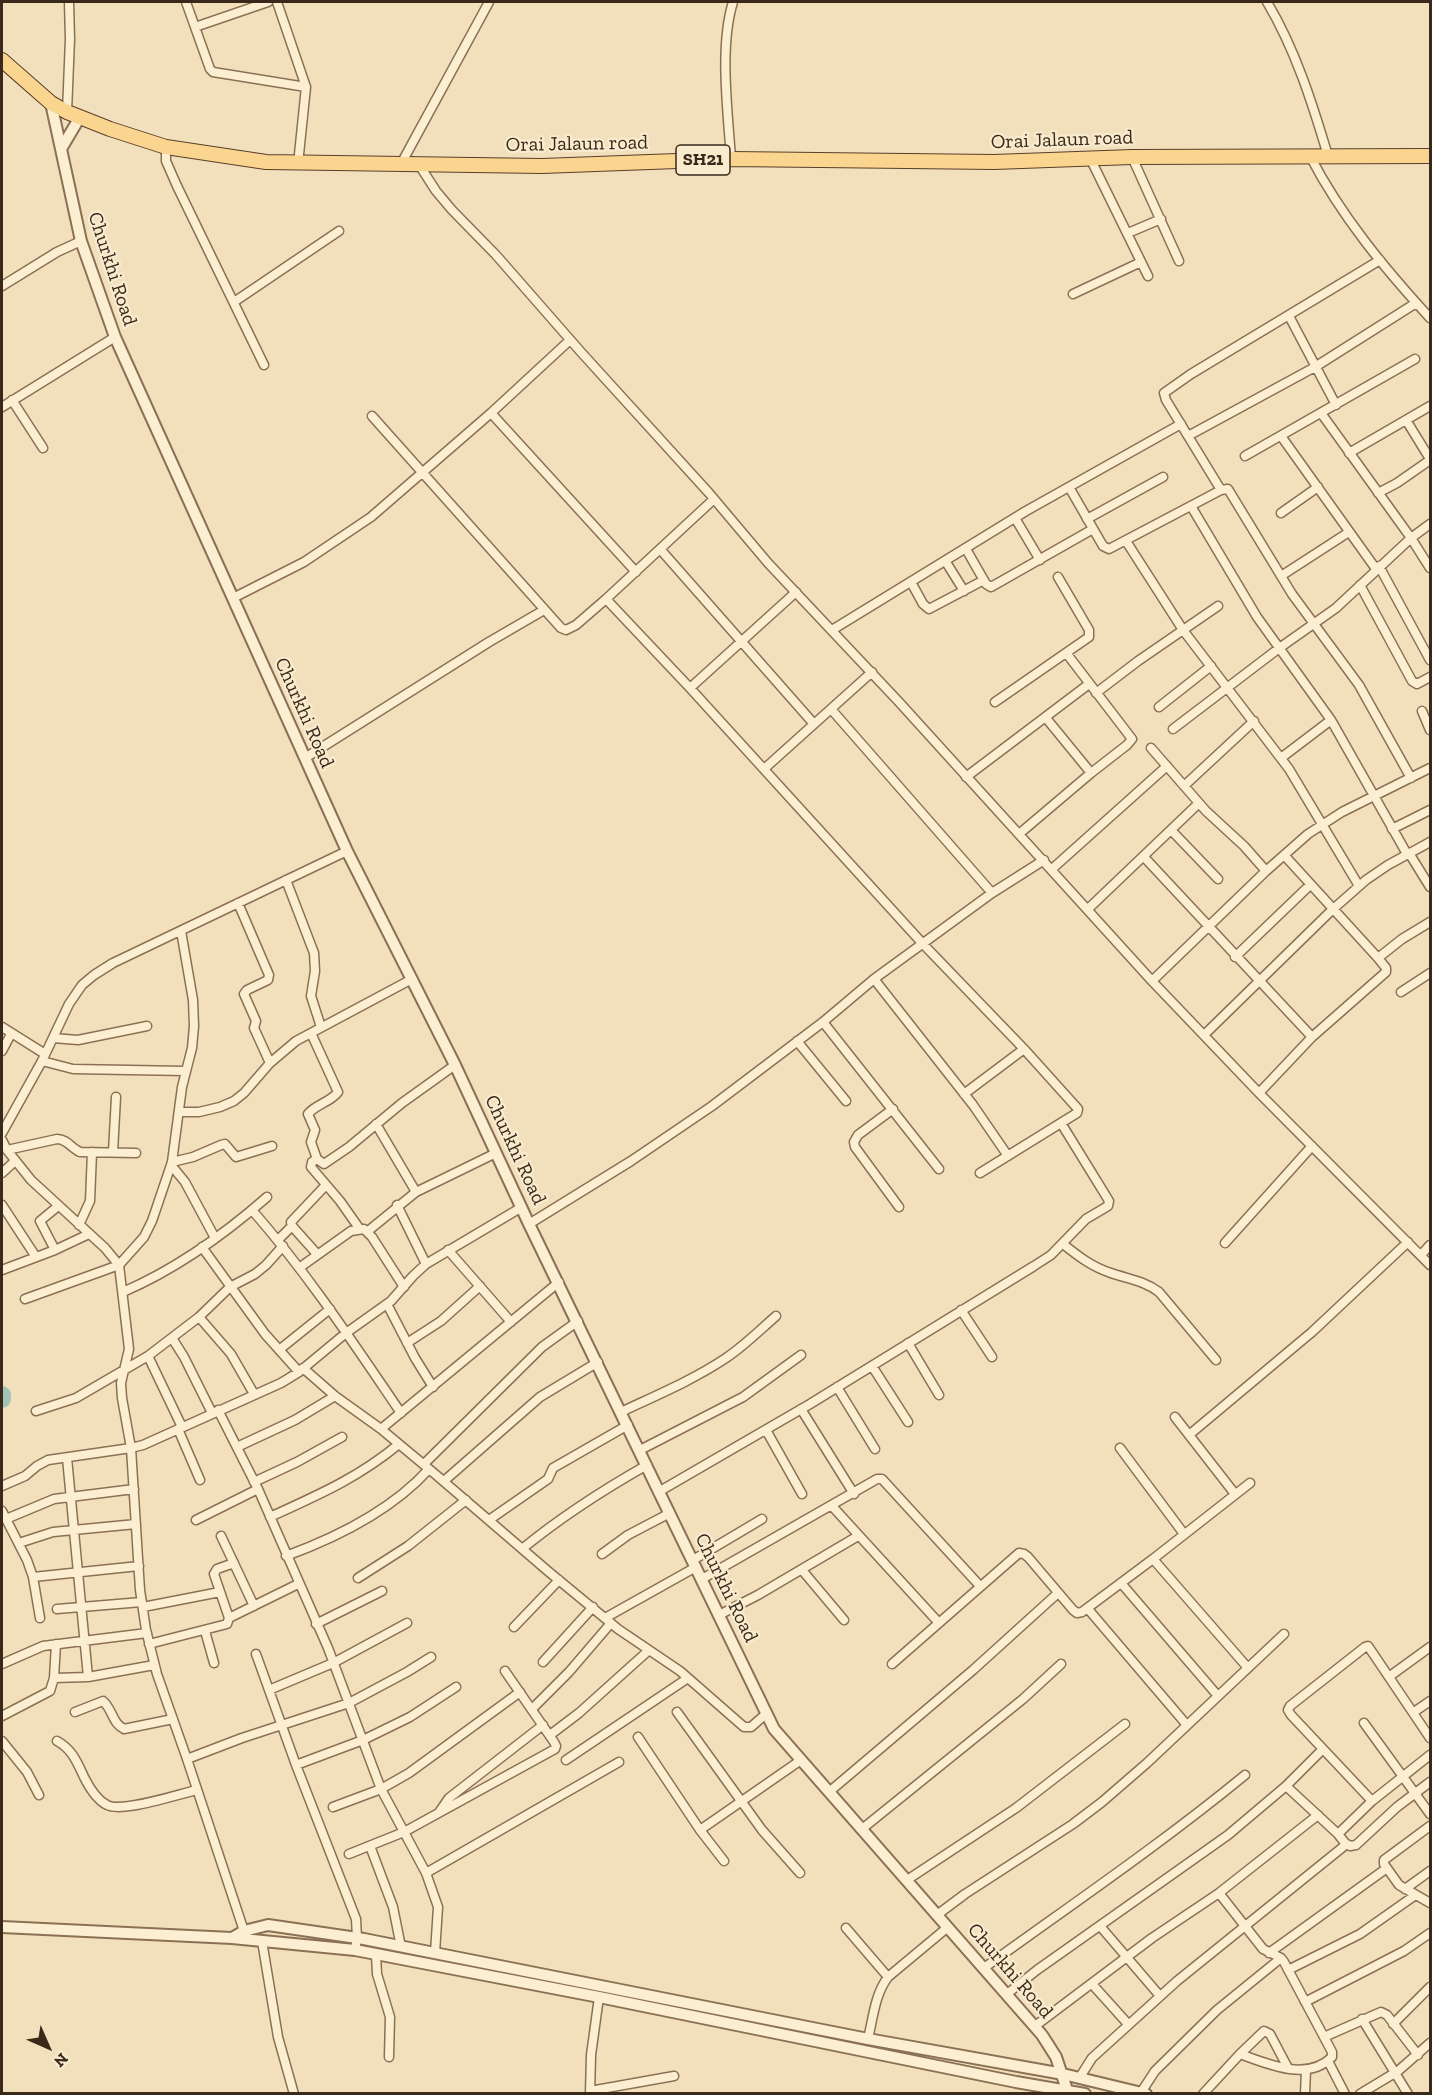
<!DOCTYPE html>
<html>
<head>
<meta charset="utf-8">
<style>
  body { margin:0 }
  #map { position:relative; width:1432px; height:2095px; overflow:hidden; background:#f2e0bd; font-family:"Zilla Slab",serif }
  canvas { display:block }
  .frame { position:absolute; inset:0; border:3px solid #3a291b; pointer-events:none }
  .north { position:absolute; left:18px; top:2017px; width:60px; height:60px; -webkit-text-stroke:4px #f9ebcd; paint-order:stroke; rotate:135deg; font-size:16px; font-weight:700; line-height:24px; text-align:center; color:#3a291b }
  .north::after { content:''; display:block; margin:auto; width:21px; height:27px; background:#3a291b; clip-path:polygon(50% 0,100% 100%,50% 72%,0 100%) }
</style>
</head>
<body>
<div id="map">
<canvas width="1432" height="2095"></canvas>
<div class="frame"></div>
<div class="north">N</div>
</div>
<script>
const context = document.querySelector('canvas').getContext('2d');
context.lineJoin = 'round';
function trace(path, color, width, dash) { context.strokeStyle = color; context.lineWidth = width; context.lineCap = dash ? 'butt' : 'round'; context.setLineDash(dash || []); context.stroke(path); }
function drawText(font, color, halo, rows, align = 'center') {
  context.font = font + ' "Zilla Slab",serif'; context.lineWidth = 4.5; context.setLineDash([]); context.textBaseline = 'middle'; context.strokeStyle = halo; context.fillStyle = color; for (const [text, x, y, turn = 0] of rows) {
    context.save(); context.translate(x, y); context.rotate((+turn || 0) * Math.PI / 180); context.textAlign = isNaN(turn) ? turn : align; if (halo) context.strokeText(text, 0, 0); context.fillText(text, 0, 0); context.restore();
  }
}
trace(new Path2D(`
  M2,1395V1399`), '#a1c3b8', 18);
const minor = new Path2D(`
  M186,2L210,69L213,72L306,87
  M277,2L306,87L298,164
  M1267,2C1295,49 1312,102 1328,156
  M195,27L268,2
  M67,112L70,39L69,2
  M166,147V161L177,186L264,365
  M1310,156C1341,216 1385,269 1430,318
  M1132,157L1179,261
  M1090,158L1148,276
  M731,159C728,112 719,47 733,2
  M418,163L436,191L452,210L496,255L580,351L709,493L768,563L899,702L1152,981L1259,1093L1430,1265
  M401,164L489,2
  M1128,233L1161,219
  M2,286L57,252L81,241
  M1073,294L1141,262
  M234,302L339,231
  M1289,316L1336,405
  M12,400L43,448
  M2,407L115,337
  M491,413L636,572
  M1321,413L1411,538L1430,568
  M372,416L561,628L566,630L576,625L606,599L714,499
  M1406,420L1430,459
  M1188,436L1315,367L1416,303
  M1281,436L1376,569
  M1349,453L1430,406
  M1245,456L1415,359
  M1069,487L1103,546L1109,549L1221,490L1228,489L1292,594L1359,685L1411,778
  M1221,490L1166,400L1164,393L1191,374L1380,260
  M1378,493L1397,483L1430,460
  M1191,506L1257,617L1331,720L1407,854
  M1281,513L1318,487
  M1015,518L1040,560
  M1087,519L1163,477
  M1126,541L1183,630L1289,769L1359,886
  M660,549L814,724
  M966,549L986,584L991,587L1093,529
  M946,562L964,591
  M1379,566L1430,660
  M1281,576L1349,532
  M911,582L923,604L929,609L984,580
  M1360,585L1412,681L1417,684L1430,677
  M233,598L304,562L371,517L491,413L570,340
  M606,599L690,688L923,944L1024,1049L1078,1109L1077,1113L980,1173
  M832,630L1026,511L1181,424
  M690,688L796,592
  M1096,693L1138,661L1218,606
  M995,702L1089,637V630L1058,577
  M1159,707L1211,666
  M831,709L992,893
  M1422,711L1430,730
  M1046,718L1091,773
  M1173,729L1278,649L1336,608L1411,538L1430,524
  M1151,748L1206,811L1244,846L1266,871
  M305,758L489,642L544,610
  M1281,758L1331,720
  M764,769L872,672
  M966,777L1089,684
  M1184,786L1254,721
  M1392,829L1430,810
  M1171,830L1218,879
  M1019,834L1091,773L1127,745L1132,739L1067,654
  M1409,853L1430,887
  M1144,857L1312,1037
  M1052,869L1167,766
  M286,880L314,953L315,971L311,996L321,1027
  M238,903L269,975L268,980L247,990L244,994L256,1021L254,1028L270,1063
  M1088,909L1199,803
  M1235,957L1310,885
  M1378,958L1402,939L1430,922
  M874,979L973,1105L1008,1156
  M1152,981L1266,871L1308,834L1342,812L1430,768
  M1401,992L1430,973
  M823,1022L939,1169
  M2,1027L45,1054
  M311,1033L338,1092C331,1102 316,1104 308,1114L315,1130L311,1142L317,1159L324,1164L349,1147L402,1103L455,1065
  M1204,1035L1332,910L1366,880L1388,865L1430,842
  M53,1038L78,1040L147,1026
  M797,1041L846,1101
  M2,1051L11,1034
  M42,1061L73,1069L185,1071
  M1259,1093L1312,1037L1386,972V968L1378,958L1284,855
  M964,1094L1024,1049
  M893,1109L858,1135L854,1142L855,1147L899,1207
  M179,1112H199L220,1107L234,1101L244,1093L270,1063L296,1041L412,979
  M376,1124L416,1192
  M2,1133L42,1061L69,1004L82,985L94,975L113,963L347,851
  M2,1140L7,1150L31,1180L105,1248L119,1265L129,1349L121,1383L122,1398L131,1448L140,1590L146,1630L157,1674L187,1759L244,1931
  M7,1150L57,1139C67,1139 71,1148 80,1152L136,1153
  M113,1152L116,1097
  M317,1159L312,1162L311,1167L340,1201L359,1228
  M172,1162L193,1157L221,1145L225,1144L236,1157L272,1146
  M171,1165L185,1182L215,1238
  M2,1173L15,1161
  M2,1205L36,1257
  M397,1205L426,1264
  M252,1210C308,1274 354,1344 401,1413
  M529,1224L631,1161L712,1106L823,1022L874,979L992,893L1044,860
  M79,1225L90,1201L92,1152
  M368,1231L416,1192L496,1153
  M278,1240L292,1226
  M1225,1243L1312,1146
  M1063,1244C1078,1256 1092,1267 1111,1273C1128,1279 1145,1281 1159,1292L1216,1360
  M202,1247L265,1334L299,1372
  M55,1250L40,1221L57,1207
  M448,1250L511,1322
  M317,1254L292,1226L291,1222L326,1185
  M1421,1255L1430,1245
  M299,1268L351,1231L364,1229L372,1237L404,1287
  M2,1270L55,1250L89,1234
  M123,1292C174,1270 226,1233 267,1197
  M25,1299L119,1265L144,1237L152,1221L172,1162L182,1087L192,1048L194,1026L193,1000L181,931
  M387,1304L415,1358L433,1387
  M961,1310L992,1357
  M199,1317L231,1354L254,1394
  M172,1338L184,1357L212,1413
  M407,1343L441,1321L480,1286
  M908,1343L939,1395
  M279,1350L330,1309
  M148,1356L182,1427
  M872,1366L908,1422
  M303,1368L335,1396L381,1429L435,1474L549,1572L618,1629L680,1671L744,1727H751L767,1713
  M837,1387L875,1449
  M801,1409L854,1494
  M218,1410L258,1489L328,1648L381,1789L426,1873L438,1907L435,1953
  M36,1411L76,1398L148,1356L199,1317L230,1287L255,1274L266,1265L283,1246
  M621,1412C657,1395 693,1380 726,1358C744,1346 760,1330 776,1316
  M1175,1417L1235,1494
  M178,1429L200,1480
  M381,1429L559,1282
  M766,1430L802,1494
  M1189,1435L1312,1332L1408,1242
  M237,1447L295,1420L335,1396
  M1120,1448L1184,1534
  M640,1450L743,1397L801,1355
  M67,1458L88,1677
  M424,1464L542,1347L578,1321
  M444,1481L540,1397L598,1362
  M254,1482L297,1462L342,1437
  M2,1486L25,1476L37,1466L48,1460L131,1448L143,1445L281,1383L299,1372L346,1333L391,1301L413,1276L426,1264L522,1207
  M660,1491L810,1404L1034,1266L1051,1255L1086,1219L1108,1206L1109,1201L1106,1196L1061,1123
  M832,1506L939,1623
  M2,1511L27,1560L33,1577L40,1618
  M270,1517C318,1495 358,1478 399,1444
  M6,1519L54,1499L134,1489
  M196,1520L258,1489
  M489,1520L548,1479L553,1468L628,1425
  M221,1536L254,1606
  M19,1543L53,1532L136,1524
  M522,1549C561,1517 603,1490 647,1465
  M602,1554L628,1535L670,1513
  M286,1556C338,1537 392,1510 429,1469
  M1153,1559L1248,1668
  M693,1560L762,1519
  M802,1570L844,1620
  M33,1577L139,1566
  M358,1578L408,1546L466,1500
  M702,1579L877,1479H882L980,1586
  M1121,1583L1218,1696
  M143,1607L220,1592
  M57,1609L142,1602
  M1088,1609L1186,1724
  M719,1615L758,1595L858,1536
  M229,1618L298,1584
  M605,1618L696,1567
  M316,1624L382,1591
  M514,1627L559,1580
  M205,1631L214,1663
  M149,1644L227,1624L229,1618L214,1574L217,1569L234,1563
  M256,1654L296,1765L356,1919L357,1938L355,1950
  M543,1662L593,1607
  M2,1664L43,1646L147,1633
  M892,1664L1019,1553L1024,1554L1028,1557L1073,1610L1077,1613L1082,1612L1153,1559L1250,1483
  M1390,1676L1430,1647
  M54,1678L88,1677L154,1665
  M269,1690L333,1663L407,1623
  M532,1709L569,1672L611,1623
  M75,1712L103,1701C113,1710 112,1723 124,1729L173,1719
  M677,1712L762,1830L800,1873
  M1414,1712L1430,1701
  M2,1716L50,1691L54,1678L56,1644
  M1364,1723L1430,1814
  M550,1735L579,1713L648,1651
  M638,1737L700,1830L724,1861
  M2,1741L27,1772L39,1795
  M57,1741C72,1749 77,1762 84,1777C89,1787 97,1800 107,1805C122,1813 179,1794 197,1790
  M187,1759L242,1738L349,1703L407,1672L431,1657
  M566,1760L688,1678
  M296,1765L363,1740L410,1717L456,1687
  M829,1792L973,1670L1058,1593
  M1372,1801L1291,1715L1288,1710L1290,1706L1365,1647L1368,1646L1430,1738
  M333,1807L381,1789L409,1773L520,1692
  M440,1811L449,1798L543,1725
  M1430,1826L1384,1860V1864L1399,1885L1430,1903
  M862,1829L1023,1699L1061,1664
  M700,1830L801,1760
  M1338,1834L1372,1801L1430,1755
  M1345,1843L1350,1846L1356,1845L1397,1807L1430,1782
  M370,1846L393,1907L401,1947
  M349,1854L404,1832L555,1749L556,1746L554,1742L505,1671
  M426,1873L619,1762
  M907,1880L1016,1808L1125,1724
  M1405,1889L1430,1871
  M1219,1893L1263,1949L1281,1958L1284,1962L1332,2052V2057C1307,2082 1268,2064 1240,2054
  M937,1915L965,1894L1073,1824L1102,1802L1147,1763L1284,1634
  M1100,1926L1160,1996
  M846,1928L888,1977
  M262,1941L278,2037L294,2094
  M1269,1953L1387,1868
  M376,1955L377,1974L390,2017L389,2057
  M984,1968C1071,1905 1161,1844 1245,1775
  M1288,1970L1360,1934L1414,1896
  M1092,1984L1128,2024
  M1007,1994L1037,1970L1228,1835L1286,1786L1323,1749
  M1305,2002L1404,1951L1430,1933
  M1362,2019L1408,2094
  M1393,2024L1430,1987
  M1035,2026L1152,1938L1219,1893L1318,1815
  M1324,2037L1381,2012L1387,2015L1418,2055
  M868,2039C873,2018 875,1994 888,1977L948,1927
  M1328,2061L1345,2094
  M1080,2077L1092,2058L1177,1981L1343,1847L1345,1843L1338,1834L1286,1786
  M590,2091L674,2076
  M590,2094L591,2055L599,1997
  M1140,2094L1155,2071L1217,2010L1281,1958
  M1203,2094L1240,2054L1264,2031L1270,2034L1288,2068
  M1305,2094L1306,2070
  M1360,2094L1398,2071L1430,2043`);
const tertiary = new Path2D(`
  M51,103L81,241L115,337L347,851L455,1065L529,1224L774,1729L1042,2035L1056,2057L1067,2090
  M61,149L80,117
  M2,1927L232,1938L355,1950L599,1997L1016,2082L1085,2094
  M232,1938L244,1931L268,1925L364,1939L868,2039L1063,2074L1146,2094`);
const primary = new Path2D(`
  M2,60L51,103L67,112L110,129L166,147L266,162L542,166L731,159L994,162L1132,157L1430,156`);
trace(minor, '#8c7054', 11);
trace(tertiary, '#8c7054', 14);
trace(primary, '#593e29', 16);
trace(minor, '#fceed1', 8);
trace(tertiary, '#fceed1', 10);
trace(primary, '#fad590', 14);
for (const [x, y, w] of [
  [703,160,54]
]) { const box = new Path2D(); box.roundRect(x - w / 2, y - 15, w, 30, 4.5); context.fillStyle = '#f9ebcd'; context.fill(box); trace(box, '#3a291b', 1.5); }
drawText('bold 18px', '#3a291b', null, [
  ["SH21",703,160]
]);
drawText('20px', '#3a291b', '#f9ebcd', [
  ["Orai Jalaun road",1062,140,-2],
  ["Orai Jalaun road",577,144,-1],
  ["Churkhi Road",112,269,72],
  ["Churkhi Road",304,713,66],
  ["Churkhi Road",515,1150,65],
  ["Churkhi Road",726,1588,64],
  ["Churkhi Road",1010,1971,49]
]);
</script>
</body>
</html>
